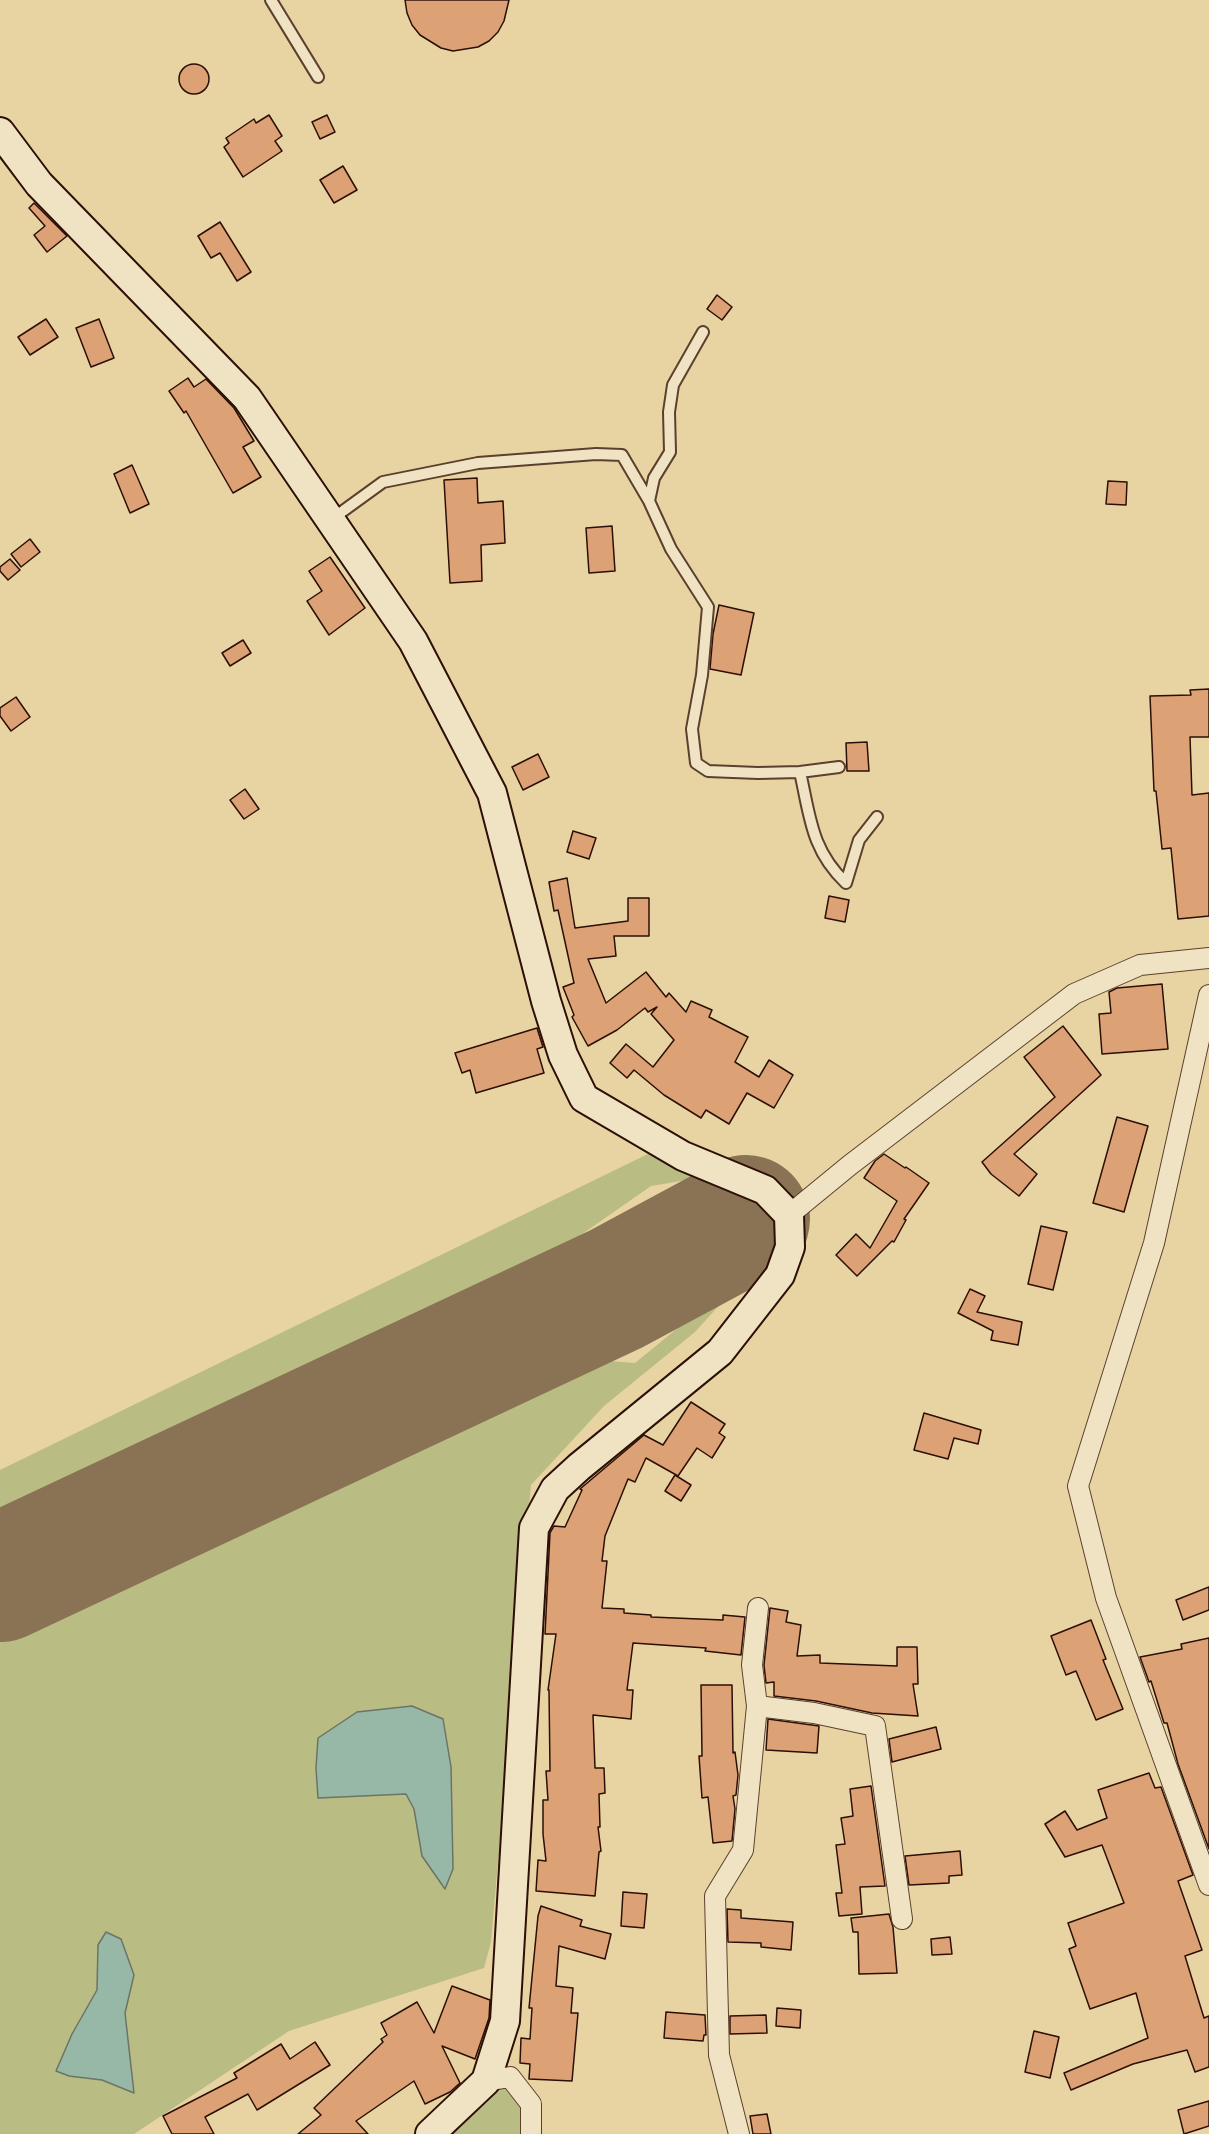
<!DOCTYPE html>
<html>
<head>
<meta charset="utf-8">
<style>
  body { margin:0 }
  canvas { display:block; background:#e8d4a3 }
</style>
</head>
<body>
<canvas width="1209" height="2134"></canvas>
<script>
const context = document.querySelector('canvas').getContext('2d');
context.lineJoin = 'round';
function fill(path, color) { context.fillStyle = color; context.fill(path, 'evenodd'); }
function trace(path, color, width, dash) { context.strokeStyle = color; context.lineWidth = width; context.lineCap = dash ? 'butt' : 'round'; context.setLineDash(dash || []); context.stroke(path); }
fill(new Path2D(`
  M652,1152L751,1192L760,1218L755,1255L734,1289L695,1332L604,1406L531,1485L491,1942L484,1968L289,2031L134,2134H0V1620L545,1356L635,1363L723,1291L755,1237L750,1203L724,1190L687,1180L651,1186L512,1283L503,1295L0,1541V1470ZM443,1719L451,1767L453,1869L422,1856L414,1809L406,1794L318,1798L316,1768L318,1738ZM134,1975L125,2013L134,2092L102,2080L69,2076L72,2034L97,1990Z
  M510,2077L531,2104V2134H430Z`), '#b9bc83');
const water = new Path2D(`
  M412,1706L443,1719L451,1767L453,1869L445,1889L422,1856L414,1809L406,1794L318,1798L316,1768L318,1738L357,1712Z
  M106,1932L121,1939L134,1975L125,2013L134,2093L102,2080L69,2076L56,2071L72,2034L97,1990L98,1945Z`);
fill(water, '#97b8a6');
trace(water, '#6c7466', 1.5);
trace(new Path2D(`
  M0,1578L616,1289L746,1219`), '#8a7254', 128);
const building = new Path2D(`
  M405,0H509L504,21L498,32L489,41L478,47L453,51L441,48L420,35L412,25L407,13Z
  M179 79a15 15 0 1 1 30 0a15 15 0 1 1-30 0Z
  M269,115L282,136L275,141L282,151L243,177L224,147L229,143L226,138L254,119L256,123Z
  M327,115L335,132L320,139L312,122Z
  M343,166L357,190L334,203L320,180Z
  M34,203L67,236L47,252L34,235L45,226L29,208Z
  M220,222L251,272L237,281L220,253L211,258L198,236Z
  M717,295L732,307L722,320L707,309Z
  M46,319L58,337L30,355L18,337Z
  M99,319L114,358L91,367L76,328Z
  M188,378L194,387L206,379L234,408L254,441L243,447L261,477L233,493L186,411L184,413L169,391Z
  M132,465L149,504L130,513L114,474Z
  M477,478L478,503L503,501L505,543L481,545L482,581L450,583L444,480Z
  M1108,481L1127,482L1126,505L1106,504Z
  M612,526L615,571L589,573L586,528Z
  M30,539L40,552L21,567L11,554Z
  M330,557L365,608L329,635L307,601L322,591L309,571Z
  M10,559L20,570L8,580L0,571V567Z
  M719,605L754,613L741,675L710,669L713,634Z
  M243,640L251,653L230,666L222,653Z
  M1209,689V737H1190L1192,795L1209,793V916L1178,919L1171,848L1162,849L1156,791H1154L1150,696L1191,695L1190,690Z
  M16,697L30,717L11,731L0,716V708Z
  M867,742L869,771H847L846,743Z
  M538,754L549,777L523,790L512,767Z
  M245,789L259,809L244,819L230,800Z
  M573,831L596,838L589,859L567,852Z
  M567,878L575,928L628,921V898H649V936H614L616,956L588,959L606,1003L646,972L666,997L669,993L686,1012L691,1001L712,1010L709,1017L748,1037L735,1062L759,1077L769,1060L793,1075L774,1108L747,1093L729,1124L706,1110L701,1118L664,1095L634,1070L627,1078L610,1063L626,1044L653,1067L674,1040L651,1014L657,1007L648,1012L645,1008L617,1030L588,1046L572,1017L574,1015L563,987L574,983L558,910L554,911L549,882Z
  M829,896L849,900L845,922L825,918Z
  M1162,984L1168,1049L1102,1054L1099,1014L1111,1013L1109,992L1117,988Z
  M1063,1026L1101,1075L1014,1154L1037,1174L1019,1196L991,1174L982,1162L1055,1097L1024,1057Z
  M537,1028L543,1047L537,1049L544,1073L476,1093L470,1070L462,1073L455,1053Z
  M1117,1117L1148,1126L1124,1212L1093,1203Z
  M884,1154L905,1168L906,1167L929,1183L904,1219L906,1220L894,1242L892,1241L857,1276L836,1255L856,1234L870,1248L897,1201L864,1178L875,1161Z
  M1041,1226L1067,1232L1053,1290L1028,1284Z
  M970,1289L985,1296L977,1312L1022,1322L1018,1345L991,1340L993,1331L958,1313Z
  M691,1402L725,1424L719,1433L725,1437L712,1458L697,1448L678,1476L646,1458L635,1482L628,1479L605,1536L602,1561H607L602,1608L624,1609V1613L651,1615V1617L723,1620V1615L745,1617L741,1655L705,1651L706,1648L633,1643L627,1690H633L631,1719L593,1715L595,1768H604L605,1793L599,1794L600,1827H598L601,1851L599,1852L595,1896L536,1891L538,1860L546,1861L543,1834V1800H548L546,1771H550L549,1690H548L556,1634H545L550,1533L554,1526L565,1527L582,1490L580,1489L644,1435L663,1445Z
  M924,1413L981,1430L978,1444L954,1438L948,1459L914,1450Z
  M675,1475L691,1485L681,1501L665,1491Z
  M1209,1587V1610L1183,1620L1176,1600Z
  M770,1608L788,1611L786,1622L801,1625L797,1656L820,1655V1663L897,1666V1647H917L918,1684H913L918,1716L872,1713L816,1701L774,1696V1682L766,1683L764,1665Z
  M1091,1620L1106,1659L1103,1660L1123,1709L1096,1720L1076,1671L1066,1675L1051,1636Z
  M1209,1638V1849L1178,1764L1167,1723H1164L1151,1681L1149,1682L1140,1657L1182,1649L1181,1644Z
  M701,1685H732L733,1753L735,1752L738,1775L736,1795L733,1796L735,1809L732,1841L713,1843L708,1797L702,1798L699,1756H702Z
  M768,1719L819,1726L817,1753L766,1750Z
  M936,1727L941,1749L892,1762L889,1739Z
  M1149,1773L1155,1788L1161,1787L1193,1875L1178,1881L1202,1950L1185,1956L1204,2018L1209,2016V2067L1195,2072L1187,2050L1133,2064L1071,2090L1064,2073L1148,2038L1136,1993L1090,2009L1069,1949L1076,1946L1068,1923L1124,1903L1102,1845L1065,1857L1045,1824L1065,1811L1077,1830L1107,1818L1098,1790Z
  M871,1786L885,1886L860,1887L862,1914L839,1916L836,1893H842L836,1845L845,1844L841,1818L853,1816L850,1789Z
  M960,1851L962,1875L949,1876V1883L909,1885L905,1856Z
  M623,1892L647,1894L644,1928L621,1926Z
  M541,1906L582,1920L580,1926L611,1934L605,1959L559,1946L556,1986L573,1988L571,2013H578L572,2081L529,2079L530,2064L520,2063L521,2038L530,2039L532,2008H529L538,1916Z
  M727,1909L741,1910V1918L793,1922L791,1950L761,1947V1943L728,1942Z
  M889,1914L893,1927L897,1973L859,1974L858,1932H853L851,1918Z
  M950,1937L952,1954L932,1955L931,1939Z
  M452,1986L490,2000L489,2018L475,2059L442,2046L460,2083L450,2092L425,2104L414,2081L356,2121L368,2134H298L321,2115L314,2108L383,2042L381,2039L387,2035L381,2023L417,2002L434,2033Z
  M777,2008L801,2010L800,2028L776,2026Z
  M666,2012L705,2015L706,2035H704L703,2041L664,2038Z
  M766,2015L767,2033L730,2034V2016Z
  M1034,2031L1059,2037L1050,2078L1025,2072Z
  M315,2042L330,2065L257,2110L248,2094L205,2117L214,2134H172L163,2116L237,2078L234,2073L281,2044L290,2059Z
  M1209,2101V2126L1184,2134L1178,2110Z
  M767,2114L771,2134H753L750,2116Z`);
fill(building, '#dca175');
trace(building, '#2c0f06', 1.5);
const lane = new Path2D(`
  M271,0L318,77
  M649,501L654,478L670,452L669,412L673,385L703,332
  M332,519L383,482L478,463L596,454L622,455L649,501L671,549L708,607L702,675L692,729L696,763L708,771L758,773L800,772L839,767
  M800,772C810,816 811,850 846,883L859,840L877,817`);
const street = new Path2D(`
  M1209,995L1154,1243L1078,1486L1106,1598L1209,1885
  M789,1215L850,1165L1074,994L1140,965L1209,958
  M757,1706L814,1713L875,1726L902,1919
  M486,2081L510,2077L531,2104V2134
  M739,2134L719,2055L715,1896L743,1850L757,1706L752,1665L758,1608`);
const secondary = new Path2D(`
  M0,132L39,184L247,398L413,641L492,793L546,1001L563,1055L584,1098L683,1156L765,1190L789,1215L790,1247L780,1275L720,1352L579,1467L555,1489L534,1528L505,2021L486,2081L430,2134`);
trace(lane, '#5b402d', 14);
trace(street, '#5b402d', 22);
trace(secondary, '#2c0f06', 32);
trace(lane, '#f0e3c3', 10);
trace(street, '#f0e3c3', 20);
trace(secondary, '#f0e3c3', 28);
</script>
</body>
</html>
